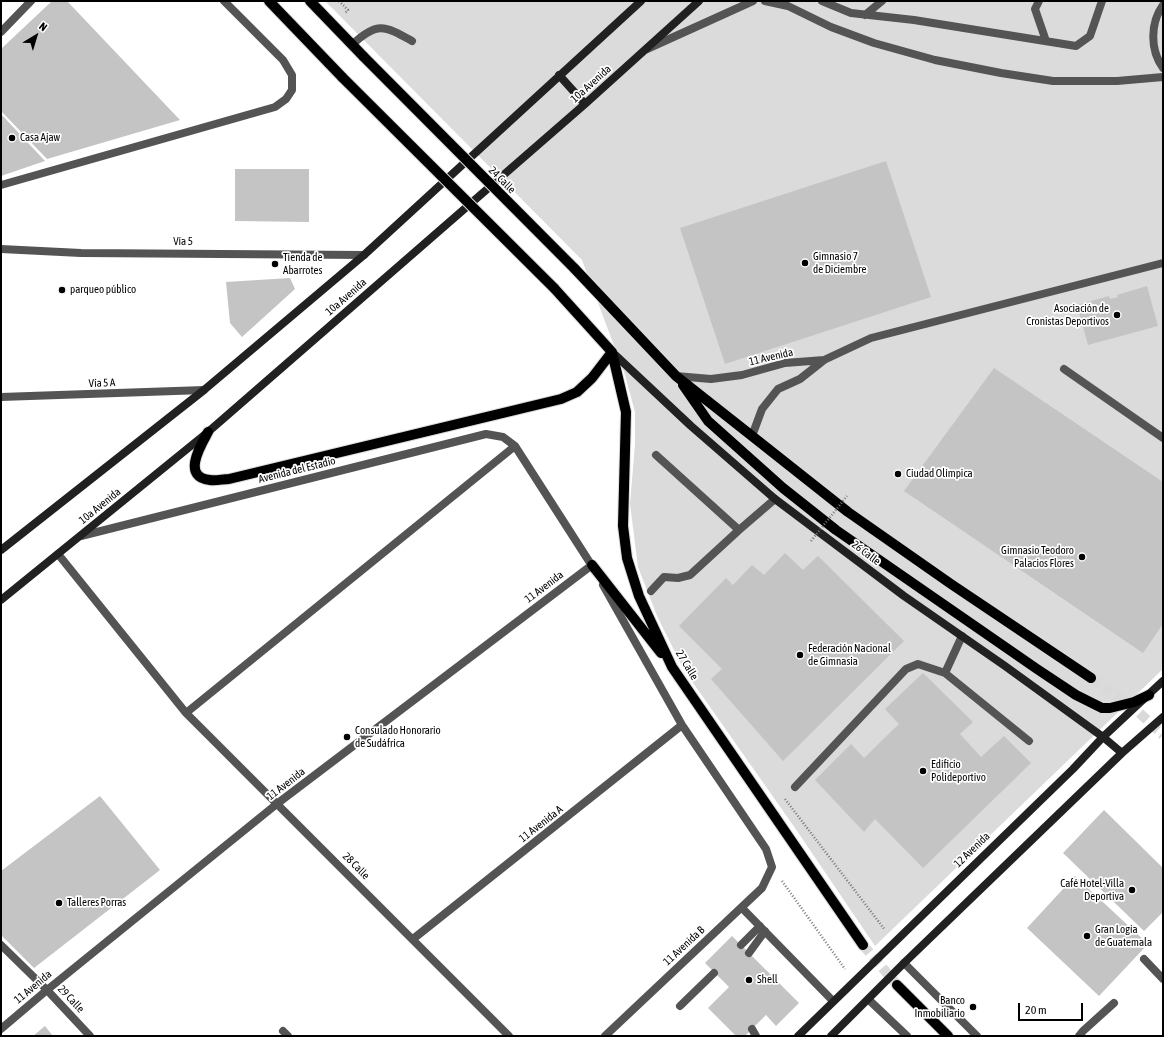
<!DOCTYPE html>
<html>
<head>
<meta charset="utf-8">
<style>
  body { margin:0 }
  #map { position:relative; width:1164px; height:1037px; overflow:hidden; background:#fff; font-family:"Asap Condensed",sans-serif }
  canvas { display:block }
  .frame { position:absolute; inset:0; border:2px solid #000; pointer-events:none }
  .north { position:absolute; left:16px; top:16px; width:40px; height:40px; -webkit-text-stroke:3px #fff; paint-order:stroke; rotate:38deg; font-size:11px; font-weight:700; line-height:16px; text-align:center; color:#000 }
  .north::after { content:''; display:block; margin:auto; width:14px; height:18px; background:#000; clip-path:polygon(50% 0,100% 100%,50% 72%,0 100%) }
  .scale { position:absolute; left:1018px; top:1003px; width:65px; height:18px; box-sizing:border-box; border:2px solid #000; border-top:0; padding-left:5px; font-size:12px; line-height:14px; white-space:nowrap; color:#000; -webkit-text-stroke:3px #fff; paint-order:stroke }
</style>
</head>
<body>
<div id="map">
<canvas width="1164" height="1037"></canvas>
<div class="frame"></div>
<div class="north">N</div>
<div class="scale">20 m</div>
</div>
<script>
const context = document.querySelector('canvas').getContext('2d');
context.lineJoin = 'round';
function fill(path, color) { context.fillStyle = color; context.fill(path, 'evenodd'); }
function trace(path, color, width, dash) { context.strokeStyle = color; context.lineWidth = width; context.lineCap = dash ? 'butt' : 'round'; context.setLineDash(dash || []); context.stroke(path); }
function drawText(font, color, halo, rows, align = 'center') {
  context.font = font + ' "Asap Condensed",sans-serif'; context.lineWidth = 3.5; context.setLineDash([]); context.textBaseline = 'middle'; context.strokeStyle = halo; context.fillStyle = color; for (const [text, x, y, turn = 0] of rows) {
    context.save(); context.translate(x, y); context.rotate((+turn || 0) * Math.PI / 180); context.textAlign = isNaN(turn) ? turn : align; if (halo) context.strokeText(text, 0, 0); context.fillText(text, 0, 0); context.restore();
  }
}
fill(new Path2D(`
  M325,1H1163V669L875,946L795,828L684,670L657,616L638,567L630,504L635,444V412L625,375L582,260Z`), '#dbdbdb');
fill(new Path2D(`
  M52,1H67L180,120L47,159L1,111V49Z
  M1,114L45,161L1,176Z
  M886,161L931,297L725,364L680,228Z
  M235,169H309V222L235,221Z
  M290,278L295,289L242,337L230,323L226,282Z
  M1147,286L1158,326L1088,345L1077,305L1109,296L1110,299L1118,297L1117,295Z
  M994,368L1163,482V624L1143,653L904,491Z
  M785,553L803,570L818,556L904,641L783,761L711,679L722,669L679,626L726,578L733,585L752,565L764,575Z
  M923,673L973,722L960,734L981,757L1004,736L1031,763L923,868L875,819L864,832L815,780L851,744L864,758L899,724L885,709Z
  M100,796L160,870L34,968L1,935V871Z
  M1104,810L1163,868V912L1144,931L1063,853Z
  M1075,876L1148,944L1099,996L1027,928Z
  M732,936L799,1003L776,1026L766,1015L745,1036H736L708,1008L729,987L705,963Z
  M45,1026L53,1036H33Z`), '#c4c4c4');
trace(new Path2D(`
  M1091,678L1132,706L1163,735
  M863,945L897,985`), '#d9d9d9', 10, [10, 5]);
const primary = new Path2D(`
  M269,1L343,78
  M310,1L364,57
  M574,268L676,376L752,436L848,512L951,584L1091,678
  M554,288L612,352L626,412L623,526L627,558L639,596L672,667L863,945
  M683,385L708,421L783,488L836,530L1037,669L1076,695L1102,708H1110L1134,702L1149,695
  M208,432C201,445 181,477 210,480C216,481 223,479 229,479L561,399L577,392L592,378L612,352
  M592,565L661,653
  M897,985L948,1036`);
trace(primary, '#dbdbdb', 12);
trace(new Path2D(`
  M339,1L348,10L345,13
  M785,799L885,930
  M782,881L845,969`), '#767676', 2.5, [1, 2]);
trace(new Path2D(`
  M765,1L788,6L831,27L874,43L935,60L1001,73L1053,81H1117L1163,77
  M822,1L851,13L914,20L1076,46L1090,36L1102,1
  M1039,1L1035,9L1046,41
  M1163,5C1150,23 1150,50 1163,68
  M865,15L882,1
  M352,45C377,21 385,26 412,41
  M647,49L753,1
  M1,185L275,107L286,99L292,90V75L283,60L224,1
  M1064,369L1163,438
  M676,376L711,379L742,375L785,363L824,360
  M752,436L762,409L778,389L800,379L824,360L871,338L1163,263
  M656,455L739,530
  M651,591L664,577L678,578L690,575L739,530L775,499
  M945,673L1029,741
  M795,787L906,669L918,664L945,673L962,636
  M742,908L833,1001
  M741,945L760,926
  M749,953L765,931
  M680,1006L714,973
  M752,1029L756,1036
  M1079,1036L1083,1031L1114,1003`), '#545454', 8);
trace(new Path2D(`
  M1,32L31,1
  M1,249L81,253L364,255
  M1,397L204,390
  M81,536L486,434L503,437L515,446L594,569
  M58,554L186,713L509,1036
  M603,585L682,725L766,849L772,867L762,888L605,1036
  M186,713L515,446
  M413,939L682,725
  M1,945L47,990L90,1036
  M1144,959L1163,979
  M904,963L977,1036
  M869,1000L907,1036
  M1,1029L47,990L278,803L592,565
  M283,1031L288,1036`), '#545454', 8);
trace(new Path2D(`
  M559,75L585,104
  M612,352L691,426L775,499L904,596L1005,666L1103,737L1122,753
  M1,550L204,390L364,255L641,1
  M1,600L208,432L585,104L699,1
  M798,1036L1073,769L1103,737L1163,681
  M831,1036L904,963L1122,753L1163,717`), '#212121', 8);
trace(primary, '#000', 10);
const primaryBridge = new Path2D(`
  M364,57L574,268
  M343,78L554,288`);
trace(primaryBridge, '#dbdbdb', 12, []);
trace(new Path2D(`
  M811,541L847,496`), '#767676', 2.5, [1, 2]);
trace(primaryBridge, '#000', 10);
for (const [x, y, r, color] of [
  [12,138,4,"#000"],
  [805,263,4,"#000"],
  [275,264,4,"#000"],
  [62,290,4,"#000"],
  [1117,315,4,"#000"],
  [898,474,4,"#000"],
  [1082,557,4,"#000"],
  [800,655,4,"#000"],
  [347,737,4,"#000"],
  [923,771,4,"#000"],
  [1132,890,4,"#000"],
  [59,903,4,"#000"],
  [1087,936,4,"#000"],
  [749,980,4,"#000"],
  [973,1007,4,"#000"]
]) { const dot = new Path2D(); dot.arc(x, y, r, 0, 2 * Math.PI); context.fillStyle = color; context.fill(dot); trace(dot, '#fff', 1.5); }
drawText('11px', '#000', '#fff', [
  ["10a Avenida",591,84,-42],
  ["24 Calle",502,180,45],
  ["Vía 5",183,242],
  ["10a Avenida",346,297,-41],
  ["11 Avenida",771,357,-13],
  ["Vía 5 A",102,383,-2],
  ["Avenida del Estadio",297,470,-14],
  ["10a Avenida",100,506,-39],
  ["26 Calle",866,553,37],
  ["11 Avenida",544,587,-37],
  ["27 Calle",687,665,59],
  ["11 Avenida",286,784,-38],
  ["11 Avenida A",541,824,-38],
  ["12 Avenida",972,850,-44],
  ["28 Calle",356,866,45],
  ["11 Avenida B",684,946,-43],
  ["11 Avenida",33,987,-40],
  ["29 Calle",71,999,47]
]);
drawText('11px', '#000', '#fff', [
  ["Casa Ajaw",20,138],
  ["Gimnasio 7",813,257],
  ["de Diciembre",813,270],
  ["Tienda de",283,258],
  ["Abarrotes",283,271],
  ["parqueo público",70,290],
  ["Asociación de",1109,309,"right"],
  ["Cronistas Deportivos",1109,322,"right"],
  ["Ciudad Olímpica",906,474],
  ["Gimnasio Teodoro",1074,551,"right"],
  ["Palacios Flores",1074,564,"right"],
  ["Federación Nacional",808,649],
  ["de Gimnasia",808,662],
  ["Consulado Honorario",355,731],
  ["de Sudáfrica",355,744],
  ["Edificio",931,765],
  ["Polideportivo",931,778],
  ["Café Hotel-Villa",1124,884,"right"],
  ["Deportiva",1124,897,"right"],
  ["Talleres Porras",67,903],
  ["Gran Logia",1095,930],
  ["de Guatemala",1095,943],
  ["Shell",757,980],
  ["Banco",965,1001,"right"],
  ["Inmobiliario",965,1014,"right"]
], 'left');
</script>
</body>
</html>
